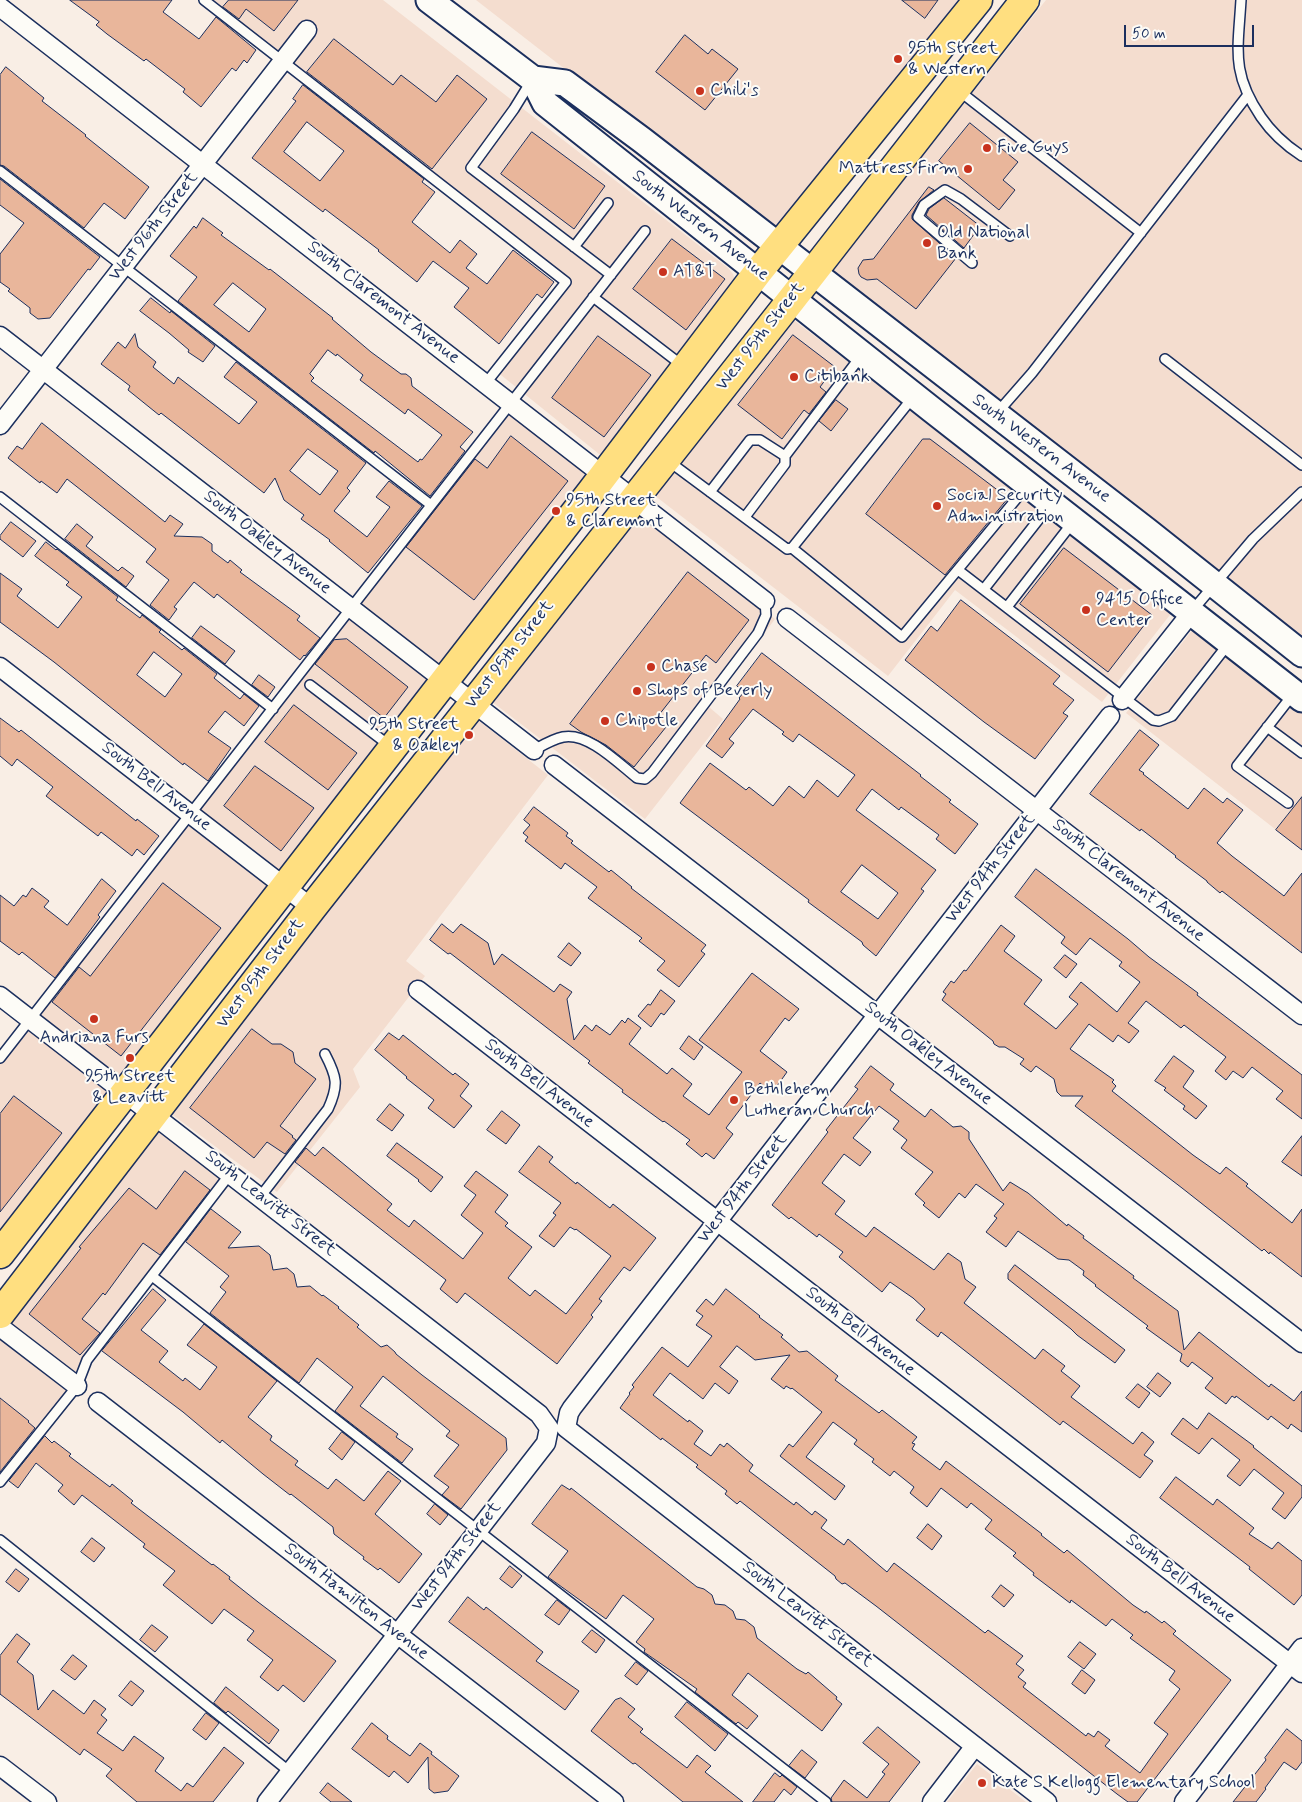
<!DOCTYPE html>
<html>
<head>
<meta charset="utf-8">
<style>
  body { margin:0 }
  #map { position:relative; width:1302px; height:1802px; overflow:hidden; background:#f9eee5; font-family:Mynerve,sans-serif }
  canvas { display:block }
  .scale { position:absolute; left:1124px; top:25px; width:130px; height:22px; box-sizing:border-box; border:2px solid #1b2f5e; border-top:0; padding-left:6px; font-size:15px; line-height:18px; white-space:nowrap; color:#1b2f5e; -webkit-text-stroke:4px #fdfcf7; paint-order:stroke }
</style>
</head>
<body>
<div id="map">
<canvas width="1302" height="1802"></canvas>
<div class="scale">50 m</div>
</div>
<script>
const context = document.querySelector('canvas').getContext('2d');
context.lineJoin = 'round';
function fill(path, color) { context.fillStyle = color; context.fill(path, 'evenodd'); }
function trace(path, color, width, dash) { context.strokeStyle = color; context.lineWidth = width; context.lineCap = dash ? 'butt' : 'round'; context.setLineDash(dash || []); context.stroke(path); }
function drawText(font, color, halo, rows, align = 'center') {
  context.font = font + ' Mynerve,sans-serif'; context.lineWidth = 4; context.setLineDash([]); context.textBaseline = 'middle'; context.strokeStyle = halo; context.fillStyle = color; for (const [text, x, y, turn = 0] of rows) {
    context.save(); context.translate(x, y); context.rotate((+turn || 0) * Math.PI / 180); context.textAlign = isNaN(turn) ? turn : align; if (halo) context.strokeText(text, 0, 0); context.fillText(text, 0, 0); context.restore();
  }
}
fill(new Path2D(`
  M204,0H383L728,268L733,274L735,281L605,455L599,454L496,371L566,282Z
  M476,0H958L776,233Z
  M1046,0H1302V637L831,272Z
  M791,318L1173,611L1102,702L955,590L888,676L654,495Z
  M505,410L583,471L585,476V485L0,1235V1058Z
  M638,515L775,619L709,707L723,719L645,819L491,701Z
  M1194,628L1302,711V850L1126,713Z
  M478,720L548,775L406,961L425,976L353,1069L360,1087L277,1192L170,1113Z
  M158,1130L224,1182L87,1360L77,1386L0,1482V1333Z
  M977,1764L1026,1802H947Z`), '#f4ddcf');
const building = new Path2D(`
  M70,0H172L163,12L199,39L216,17L256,50L247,63L244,60L236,71L232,68L201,107L183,92L185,89L146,59L144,61L107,34L96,25L99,22Z
  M229,0H298L274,31L246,9L239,19L223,7Z
  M902,0H938L925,18Z
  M685,35L708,54L712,49L738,69L705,110L656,72Z
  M334,39L393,85L401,75L436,102L457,75L487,99L432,169L307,72Z
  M6,67L44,98L42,101L86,135L85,136L149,187L125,219L104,203L84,228L4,166L0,165V75Z
  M303,85L424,179L422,182L435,192L412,222L450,253L460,240L477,254L466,268L487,284L513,250L554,282L542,298L537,294L499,344L454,307L469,288L433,261L417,282L378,251L379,250L325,209L323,212L252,158L296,101L293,99ZM307,122L344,151L320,181L284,152Z
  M970,123L1018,162L1003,180L1015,190L999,210L939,161Z
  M532,132L605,186L574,229L501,174Z
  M0,179L100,257L90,270L88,269L50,318L38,319L30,313V308L8,291L10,289L0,282V254L24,223L0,205Z
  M929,187L934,190L919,202L912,215V219L956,258L916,309L877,279L867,280L861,277L859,274L858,268L863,260L873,259Z
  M944,198L980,226L964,248L926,215L929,209Z
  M203,218L223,233L221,235L269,270L270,269L333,318L332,319L371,352L401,374H406L411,378L412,386L473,432L460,447L465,451L430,496L375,451L374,453L178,301L197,277L170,256L194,226L196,228ZM233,283L266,309L249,332L214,305ZM328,350L336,356L337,354L363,375L360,380L405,414L408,409L442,435L422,460L420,459L418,462L311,381L314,378L310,374Z
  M672,239L725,279L686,330L633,289Z
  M151,298L170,313L171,311L215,346L203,362L188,352L189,350L169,333L140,311Z
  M135,334L138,347L156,362L153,367L174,384L178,377L239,424L257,402L224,377L236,362L366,463L347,488L350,491L334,511L367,537L390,507L376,497L389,481L422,506L368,573L329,541L330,540L301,519L304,515L284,500L275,478L264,493L161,413L159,415L128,390L130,386L101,364L118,342L125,348ZM308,449L338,471L320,495L290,471Z
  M793,335L835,367L820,387L826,392L809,414L804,410L782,439L738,405Z
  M598,336L651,375L604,437L552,398Z
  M836,400L848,409L831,431L819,421Z
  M42,423L165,522L170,515L183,524L174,536L202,537L212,544V551L228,563L230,560L242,570L240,572L300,616L297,620L320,638L305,656L304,655L300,660L217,594L214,598L194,582L174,607L177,609L169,620L150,605L169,580L146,562L156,549L67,479L57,493L41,481L40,483L8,458L17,446L22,449Z
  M511,436L568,481L474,600L406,547L475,459L487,468Z
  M923,439H930L1008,498L945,575L866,514Z
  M11,522L36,541L23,557L0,539V536Z
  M77,524L93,537L86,546L118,571L122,567L134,576L126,587L65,539Z
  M46,542L56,550L57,549L118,597L116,600L140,618L142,615L161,630L159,632L182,650L184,648L217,674L214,678L240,699L244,694L259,706L244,726L225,711L208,732L231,748L208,781L184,763L183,765L54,662L0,622V573L22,589L17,596L58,628L82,597L66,585L69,582L35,556ZM154,652L182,674L165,697L137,675Z
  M1064,548L1152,615L1108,672L1020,604Z
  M688,572L749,620L716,663L706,655L655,720L666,727L634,767L606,745L581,732L570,724Z
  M961,600L1060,676L1053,684L1074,700L1063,713L1068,716L1035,759L984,722L905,660L931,626L937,631Z
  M201,626L235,651L225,664L192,638Z
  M347,639L408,687L384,718L315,664L334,640Z
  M762,653L921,775L920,776L951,800L949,802L978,824L955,854L936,839L939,835L901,807L899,810L872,789L856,810L936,870L921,889L924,891L876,956L863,945L862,942L808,902L809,900L680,803L710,763L746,790L749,787L773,806L789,786L804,798L817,780L838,797L855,775L799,734L793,742L782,734L784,732L753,709L729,739L734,743L722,758L706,746L740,699L739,698L744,692L737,686ZM862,865L898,893L878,919L841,892Z
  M259,675L275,687L268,697L252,685Z
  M294,705L357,753L328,790L265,742Z
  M0,718L19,732L21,730L136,821L137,819L159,836L144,855L137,849L132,856L101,832L98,836L46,796L53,787L17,759L12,766L0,756Z
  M1140,730L1159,745L1139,770L1144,773L1143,774L1188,809L1204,788L1223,803L1227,798L1243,810L1217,843L1232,856L1284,896L1302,873V953L1222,891L1220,893L1207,882V881L1175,857L1176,856L1141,829L1140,831L1090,794Z
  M255,766L314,808L281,851L224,806Z
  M1302,797V850L1276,830Z
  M534,807L568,833L566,836L573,841L571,843L609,872L611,870L632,887L631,888L706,945L701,951L705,954L679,987L657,970L665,961L639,941L642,938L588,898L597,887L565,863L561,869L525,841L528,837L523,833L530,825L524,820Z
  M1036,869L1128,939L1149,957L1198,993L1197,995L1302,1075V1119L1276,1099L1283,1091L1252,1067L1243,1078L1233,1071L1226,1080L1215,1071L1226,1057L1184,1025L1181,1028L1146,1001L1128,1023L1139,1031L1129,1043L1118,1035L1113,1042L1089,1024L1070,1049L1114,1080L1112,1082L1116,1086L1112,1091L1193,1155L1220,1174L1226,1167L1248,1184L1246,1186L1292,1223L1302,1209V1277L1270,1252L1269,1254L1264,1249L1262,1251L1182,1188L1075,1106L1083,1096H1061L1057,1092L1054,1079L1036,1066L1031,1072L1020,1064L1024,1059L1005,1047H999L994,1044L993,1041L942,1000L946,994L943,992L951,981L954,983L964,970L966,971L1001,925L1015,936L1004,951L1042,980L1024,1004L1056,1029L1078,1004L1069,997L1081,982L1117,1012L1140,982L1119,966L1122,962L1090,938L1076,955L1061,943L1065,937L1015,897Z
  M102,879L116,891L98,915L100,917L55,978L22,952L19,955L0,941V895L14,906L23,895L26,897L32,888L49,901L44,907L67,925Z
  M163,883L221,928L121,1056L52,1002L79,967L90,976Z
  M442,924L453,933L461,924L488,943L494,965L502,954L554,992L560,984L572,992L567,999L574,1040L585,1025L592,1031L596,1025L610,1035L622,1020L625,1023L628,1018L641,1028L629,1044L667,1074L672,1068L692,1084L683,1096L709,1115L742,1072L699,1040L752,973L799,1009L789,1021L785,1018L760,1051L787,1072L772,1093L760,1083L726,1128L733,1134L714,1159L706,1153L702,1157L686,1144L690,1140L664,1121L663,1122L622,1092L623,1090L588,1063L590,1061L450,953L448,954L430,940Z
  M569,943L581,953L571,966L558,957Z
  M1065,955L1077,964L1066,978L1054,968Z
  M661,990L675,1001L664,1015L661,1013L651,1027L638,1016L648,1004L650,1005Z
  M252,1029L272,1044H281L293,1052L295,1063L316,1079L280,1126L293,1136L292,1137L296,1140L285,1154L267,1142L254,1158L190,1108Z
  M389,1033L399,1040L403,1035L453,1075L455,1073L469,1084L460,1096L472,1106L454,1128L428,1108L434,1100L406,1078L407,1077L375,1050Z
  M689,1036L703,1047L694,1060L680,1049Z
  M1174,1056L1194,1071L1183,1087L1207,1106L1196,1119L1183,1109L1185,1106L1164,1090L1166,1088L1155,1081Z
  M871,1066L894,1084L890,1090L925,1117L931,1109L953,1127L961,1126L969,1132V1139L1003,1191L1010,1182L1028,1193L1067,1226L1068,1224L1084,1236L1083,1238L1134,1276L1133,1278L1178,1311L1184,1350L1199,1332L1269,1387L1271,1384L1294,1401L1302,1391V1432L1291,1424L1288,1429L1271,1416L1268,1420L1236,1396L1235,1398L1232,1396L1226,1404L1205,1388L1213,1378L1192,1362L1188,1367L1180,1361L1182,1354L1146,1328L1148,1326L1095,1286L1096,1285L1083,1275L1084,1271L1069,1260L1058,1259L1018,1231L1006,1247L986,1232L997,1218L994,1216L1004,1204L976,1184L965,1198L959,1193L939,1218L923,1205L925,1203L915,1194L933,1172L901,1148L907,1140L893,1129L899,1121L879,1106L853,1138L871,1152L860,1166L844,1154L822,1183L845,1201L835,1214L866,1237L874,1227L934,1270L948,1253L961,1262L965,1279L976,1287L964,1303L1035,1359L1043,1349L1065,1366L1061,1371L1080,1386L1071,1397L1133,1444L1142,1432L1154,1442L1144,1455L1153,1461L1140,1478L1063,1421L1060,1425L941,1332L938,1337L916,1320L925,1309L913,1298L890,1282L882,1292L839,1257L843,1252L819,1234L817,1237L791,1217L789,1219L772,1205L828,1132L826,1130L858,1089L855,1087Z
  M14,1096L62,1133L0,1212V1114Z
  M390,1104L404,1115L392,1131L377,1120Z
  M502,1111L520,1125L506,1144L487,1130Z
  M1302,1136V1176L1282,1162Z
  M397,1143L443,1177L431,1192L418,1181L419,1180L387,1156Z
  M539,1146L553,1157L549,1162L576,1184L577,1182L610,1208L613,1204L656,1238L630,1271L624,1267L599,1299L602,1301L591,1315L593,1317L557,1364L465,1293L457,1303L440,1289L446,1280L295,1162L306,1148L315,1156L323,1147L392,1204L387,1210L409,1227L414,1220L463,1259L483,1233L461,1215L476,1195L464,1186L476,1171L508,1195L495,1212L508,1223L505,1226L532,1247L508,1278L530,1296L535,1290L566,1314L611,1256L576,1229L575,1230L570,1227L554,1247L539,1236L556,1215L553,1213L561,1203L519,1172Z
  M185,1171L210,1190L160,1255L143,1243L105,1295L103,1293L82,1319L100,1333L80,1355L29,1314L67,1266L81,1248L79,1247L129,1188L156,1209Z
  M211,1209L241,1232L228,1248L259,1246L270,1255L273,1270L287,1268L294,1274L297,1287L310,1286L322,1296L323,1295L339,1307L338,1308L359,1325L357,1327L381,1347L387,1345L395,1352L396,1354L422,1375L506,1438L507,1450L461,1509L442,1495L449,1487L434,1476L459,1445L446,1436L450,1431L383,1376L360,1406L398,1434L396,1437L413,1449L402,1463L335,1411L353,1387L317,1358L299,1383L210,1313L226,1292L220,1287L229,1276L186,1242Z
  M1015,1265L1125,1350L1115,1363L1077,1335L1071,1329L1008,1279V1274Z
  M153,1289L166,1300L141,1330L168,1351L159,1362L183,1381L185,1378L200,1390L217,1367L187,1345L204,1324L277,1381L248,1417L272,1436L270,1440L298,1461L295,1465L328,1489L336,1479L364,1501L388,1471L401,1481L375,1514L422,1554L399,1583L380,1568L378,1570L363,1559L364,1557L334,1534L333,1527L291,1494L290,1495L263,1474L222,1440L220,1443L183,1412L102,1351Z
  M726,1289L760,1316L759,1317L783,1335L781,1337L799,1352L807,1351L838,1376L835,1380L879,1413L882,1410L917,1437L912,1443L915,1444L912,1449L940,1470L946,1461L1042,1534L1041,1535L1064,1553L1067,1550L1133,1605L1145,1613L1146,1611L1162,1623L1164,1621L1176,1631L1173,1634L1231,1680L1137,1802H1128L1117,1794L876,1606L845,1583L842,1584L836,1579L835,1576L740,1501L737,1504L725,1494L727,1491L696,1467L698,1465L662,1438L661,1440L620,1408L630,1394L629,1393L634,1387L632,1385L662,1347L688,1367L712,1336L696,1325L703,1316L696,1311L706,1299L713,1305ZM737,1346L755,1360L790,1355L771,1379L784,1389L786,1386L791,1389L792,1388L822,1412L793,1447L789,1444L780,1456L835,1500L845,1486L806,1457L833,1422L857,1440L854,1444L874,1459L872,1462L890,1476L894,1471L914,1487L910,1493L927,1507L941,1488L967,1508L971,1503L992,1520L985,1529L1016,1553L1013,1556L1034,1573L1033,1575L1070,1603L1071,1600L1106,1626L1112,1619L1133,1635L1130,1638L1175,1671L1169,1680L1180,1689L1154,1723L1168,1734L1140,1773L1105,1746L1110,1740L1098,1731L1094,1737L1088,1733L1086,1736L1023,1687L1026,1683L1018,1677L1024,1670L1016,1664L1023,1656L988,1630L985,1633L894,1563L887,1572L848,1539L844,1545L821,1528L827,1520L815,1511L812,1515L796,1502L794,1505L749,1471L753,1465L727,1443L724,1447L720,1444L711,1456L694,1444L703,1431L689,1420L688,1422L653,1395L670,1373L703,1399L715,1383L729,1394L738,1381L720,1367Z
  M1158,1373L1171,1383L1160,1397L1147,1387Z
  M1138,1384L1150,1393L1139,1408L1126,1398Z
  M0,1398L29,1421L28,1422L35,1428L0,1472Z
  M1209,1413L1254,1446L1253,1447L1302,1486V1497L1285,1519L1272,1509L1284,1493L1254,1469L1240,1486L1227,1476L1240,1460L1212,1438L1199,1454L1171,1434L1183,1418L1197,1429Z
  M342,1432L355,1442L342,1460L329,1449Z
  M45,1436L52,1443L54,1441L71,1454L69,1456L110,1487L112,1484L133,1501L131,1503L212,1565L213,1564L230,1577L229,1579L258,1602L336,1661L304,1702L283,1685L278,1691L260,1677L273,1660L247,1640L254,1631L224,1609L212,1624L163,1585L175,1571L143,1547L145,1544L82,1495L74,1505L58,1491L63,1485L36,1463L18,1488L9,1481Z
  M1176,1477L1213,1505L1217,1499L1254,1528L1249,1534L1272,1549L1278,1542L1302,1561V1595L1294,1605L1249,1569L1250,1567L1160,1498Z
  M562,1485L570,1490L571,1488L697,1587L704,1589L712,1595L715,1604L725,1605L733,1611L736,1619L745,1620L754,1627L757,1638L797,1669L806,1674L808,1672L837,1697L836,1699L842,1704L822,1731L748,1673L732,1695L758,1716L747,1729L738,1722L736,1724L695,1692L697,1689L644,1652L645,1649L636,1642L654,1619L623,1595L606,1619L548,1577L568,1551L532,1524Z
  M435,1504L448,1515L440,1525L427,1514Z
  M928,1524L942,1536L932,1550L917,1538Z
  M92,1538L105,1548L94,1562L81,1552Z
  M510,1566L522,1576L512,1588L500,1579Z
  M16,1569L29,1579L19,1592L6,1582Z
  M1001,1585L1014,1595L1004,1607L992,1597Z
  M468,1597L484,1610L486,1607L543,1652L536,1661L579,1691L565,1710L449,1622Z
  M557,1600L570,1610L559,1625L545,1615Z
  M152,1625L168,1637L155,1652L140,1640Z
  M592,1630L605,1640L596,1653L582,1642Z
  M17,1634L30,1644L17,1662L33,1675L38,1710L53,1690L84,1714L94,1700L106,1709L101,1715L107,1720L97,1733L123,1751L134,1736L164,1758L155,1771L181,1791L187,1783L193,1787L224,1747L244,1763L213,1802H137L106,1776L112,1769L84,1749L80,1755L0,1694V1656Z
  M1080,1642L1096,1654L1084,1669L1068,1657Z
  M73,1655L87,1666L75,1680L61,1670Z
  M636,1662L648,1671L637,1685L625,1676Z
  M1082,1670L1095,1680L1085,1694L1072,1684Z
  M131,1681L144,1691L132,1706L119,1696Z
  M226,1687L279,1730L269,1744L228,1711L226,1713L214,1703Z
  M621,1698L635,1709L628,1717L643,1729L640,1732L687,1768L697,1755L711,1766L705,1772L743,1802H683L635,1763L633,1764L591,1731L615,1700Z
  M687,1702L728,1734L715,1751L675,1717Z
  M206,1713L219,1723L206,1740L193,1730Z
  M372,1723L388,1736L387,1739L410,1756L420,1743L432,1752L431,1754L459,1776L448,1791L434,1793L429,1789L428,1757L408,1783L394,1771L389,1777L352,1749Z
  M878,1727L920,1762L889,1802H832L831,1798L844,1780L867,1798L885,1774L882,1772L889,1764L863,1743Z
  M1287,1729L1302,1741V1762L1296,1770L1284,1762L1265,1788L1266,1789L1256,1802H1233L1266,1760L1265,1758Z
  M802,1750L817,1762L805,1778L789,1766Z
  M775,1773L780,1777L782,1775L797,1787L791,1795L784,1789L774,1802H753Z
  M328,1783L352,1802H331L320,1793Z`);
fill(building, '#e9b69b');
trace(building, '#1b2f5e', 1);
const service = new Path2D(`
  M204,0L566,282L486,383
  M1241,0C1238,50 1231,73 1261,117C1272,133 1285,145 1302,156
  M530,83L514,109L471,168L611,275
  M958,90L1141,233
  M0,171L431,505
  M574,247L608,203
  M972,263L918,217L924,205L945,190L961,199L1010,236
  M593,297L683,366
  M1165,359L1302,465
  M997,413L1032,373L1247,96
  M785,456L861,356
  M667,460L787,549L792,548L902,637L1027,486
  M710,492L750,440H760L785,456V464L745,517
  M0,497L273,709
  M792,548L914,396
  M958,570L1153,720L1159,721L1172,716L1229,643
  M984,589L1050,505
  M1007,607L1073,522
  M1192,611L1253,539L1302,492
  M310,685L390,746
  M1267,727L1302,753
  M534,750C543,745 553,739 563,737C588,732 618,763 637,778L645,779L652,773L758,633L766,615L765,601
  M1288,803L1237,766L1294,693
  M0,1058L645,231
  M260,1197L328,1109C339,1085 337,1077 325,1054
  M152,1276L826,1802
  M0,1482L77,1386L87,1360L230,1174
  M0,1540L290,1772`);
const minor = new Path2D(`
  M0,7L765,601
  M0,336L534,750
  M0,425L307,30
  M787,618L1302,1015
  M0,667L312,908
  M1122,700L1191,613
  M554,765L1302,1343
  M418,990L1302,1673
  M0,996L539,1414L549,1428L546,1443L267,1802
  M0,1327L77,1386
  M98,1402L614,1802
  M0,1766L47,1802
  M932,1802L975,1746
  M1047,1802L566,1428L569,1413L572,1408L1110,716
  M1184,1802L1302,1648`);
const secondary = new Path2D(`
  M429,0L533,79L545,103L931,409L1302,699
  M533,79L565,83L642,140L1147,531L1302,654`);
const primary = new Path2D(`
  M0,1254L591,492L758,272L978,0
  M0,1314L312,908L792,299L1025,0`);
trace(service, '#1b2f5e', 12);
trace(minor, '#1b2f5e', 21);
trace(secondary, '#1b2f5e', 29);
trace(primary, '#1b2f5e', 31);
trace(service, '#fdfcf7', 9);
trace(minor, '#fdfcf7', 18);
trace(secondary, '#fdfcf7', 25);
trace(primary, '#ffdf80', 28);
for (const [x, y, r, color] of [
  [898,59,5,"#c8321e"],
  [700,91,5,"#c8321e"],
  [987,148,5,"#c8321e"],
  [968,169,5,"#c8321e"],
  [927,243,5,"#c8321e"],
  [663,272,5,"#c8321e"],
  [794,377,5,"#c8321e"],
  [937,506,5,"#c8321e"],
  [556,511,5,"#c8321e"],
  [1086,610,5,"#c8321e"],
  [651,667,5,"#c8321e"],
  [637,691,5,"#c8321e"],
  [605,721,5,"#c8321e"],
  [469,735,5,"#c8321e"],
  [94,1019,5,"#c8321e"],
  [130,1058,5,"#c8321e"],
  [734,1100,5,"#c8321e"],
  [982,1783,5,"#c8321e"]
]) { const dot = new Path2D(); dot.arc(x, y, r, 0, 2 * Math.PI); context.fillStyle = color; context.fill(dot); trace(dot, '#fdfcf7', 2); }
drawText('18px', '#1b2f5e', '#fdfcf7', [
  ["95th Street",908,49],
  ["& Western",908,70],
  ["Chili's",710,91],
  ["Five Guys",997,148],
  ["Mattress Firm",958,169,"right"],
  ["Old National",937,233],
  ["Bank",937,254],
  ["AT&T",673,272],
  ["Citibank",804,377],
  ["Social Security",947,496],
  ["Administration",947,517],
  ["95th Street",566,501],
  ["& Claremont",566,522],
  ["9415 Office",1096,600],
  ["Center",1096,621],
  ["Chase",661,667],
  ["Shops of Beverly",647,691],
  ["Chipotle",615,721],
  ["95th Street",459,725,"right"],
  ["& Oakley",459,746,"right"],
  ["Andriana Furs",94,1038,"center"],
  ["95th Street",130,1077,"center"],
  ["& Leavitt",130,1098,"center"],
  ["Bethlehem",744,1090],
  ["Lutheran Church",744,1111],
  ["Kate S Kellogg Elementary School",992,1783]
], 'left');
drawText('18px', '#1b2f5e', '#fdfcf7', [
  ["South Western Avenue",700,226,38],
  ["West 96th Street",154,227,-52],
  ["South Claremont Avenue",383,303,38],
  ["West 95th Street",761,337,-52],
  ["South Western Avenue",1041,449,37],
  ["South Oakley Avenue",267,543,38],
  ["West 95th Street",510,655,-52],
  ["South Bell Avenue",156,787,38],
  ["West 94th Street",991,869,-52],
  ["South Claremont Avenue",1128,881,38],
  ["West 95th Street",261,974,-53],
  ["South Oakley Avenue",928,1054,38],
  ["South Bell Avenue",539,1084,38],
  ["West 94th Street",743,1189,-52],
  ["South Leavitt Street",270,1204,38],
  ["South Bell Avenue",860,1332,38],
  ["West 94th Street",457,1557,-52],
  ["South Bell Avenue",1180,1579,38],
  ["South Hamilton Avenue",356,1602,38],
  ["South Leavitt Street",807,1615,38]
]);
</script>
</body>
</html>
